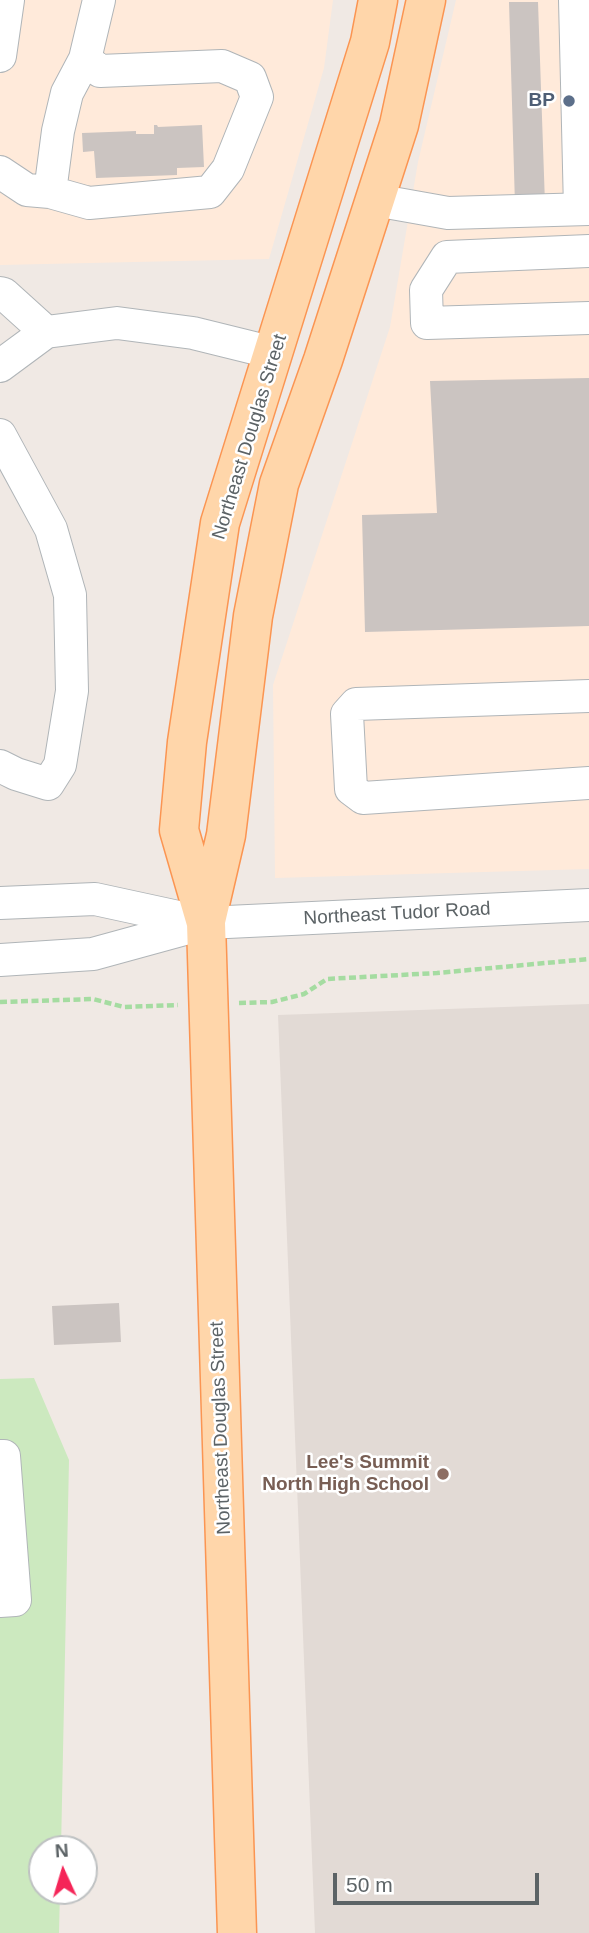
<!DOCTYPE html>
<html>
<head>
<meta charset="utf-8">
<style>
  body { margin:0 }
  #map { position:relative; width:589px; height:1933px; overflow:hidden; background:#f0e9e4; font-family:Arial,sans-serif }
  canvas { display:block }
  .north { position:absolute; left:28px; top:1835px; width:70px; height:70px; box-sizing:border-box; background:#fff; border:2px solid #bec1c2; border-radius:50%; rotate:356deg; font-size:19px; font-weight:700; line-height:28px; text-align:center; color:#5c6366 }
  .north::after { content:''; display:block; margin:auto; width:24px; height:32px; background:#f52558; clip-path:polygon(50% 0,100% 100%,50% 72%,0 100%) }
  .scale { position:absolute; left:333px; top:1873px; width:206px; height:32px; box-sizing:border-box; border:4px solid #5c6366; border-top:0; padding-left:9px; font-size:21px; line-height:24px; white-space:nowrap; color:#5c6366; -webkit-text-stroke:5px #fff; paint-order:stroke }
</style>
</head>
<body>
<div id="map">
<canvas width="589" height="1933"></canvas>
<div class="north">N</div>
<div class="scale">50 m</div>
</div>
<script>
const context = document.querySelector('canvas').getContext('2d');
context.lineJoin = 'round';
function fill(path, color) { context.fillStyle = color; context.fill(path, 'evenodd'); }
function trace(path, color, width, dash) { context.strokeStyle = color; context.lineWidth = width; context.lineCap = dash ? 'butt' : 'round'; context.setLineDash(dash || []); context.stroke(path); }
function drawText(font, color, halo, rows, align = 'center') {
  context.font = font + ' Arial,sans-serif'; context.lineWidth = 5; context.setLineDash([]); context.textBaseline = 'middle'; context.strokeStyle = halo; context.fillStyle = color; for (const [text, x, y, turn = 0] of rows) {
    context.save(); context.translate(x, y); context.rotate((+turn || 0) * Math.PI / 180); context.textAlign = isNaN(turn) ? turn : align; if (halo) context.strokeText(text, 0, 0); context.fillText(text, 0, 0); context.restore();
  }
}
fill(new Path2D(`
  M0,0H333L324,68L269,259L0,265Z
  M456,0H589V869L275,878L273,685L390,327L418,162Z`), '#ffeada');
fill(new Path2D(`
  M589,1004V1933H315L278,1015Z`), '#e2dad5');
fill(new Path2D(`
  M34,1378L69,1460L61,1849H42V1891H60L59,1933H0V1379Z`), '#cce9bf');
fill(new Path2D(`
  M509,2H538L545,204L515,205Z
  M154,125H157L158,127L202,125L204,167L177,168V175L96,178L94,151L83,152L82,133L136,131V134H154Z
  M589,378V626L365,632L362,515L437,513L430,381Z
  M119,1303L121,1342L54,1345L52,1306Z`), '#cbc4c1');
const minor = new Path2D(`
  M575,0L580,209
  M0,56L8,0
  M0,172L27,190L50,192L89,203L210,192L228,169L257,97L250,78L222,66L100,71L85,59
  M50,192L58,131L67,93L85,59L99,0
  M375,200L448,213L589,209
  M589,251L447,257L426,290L427,323L589,318
  M0,293L4,294L46,332
  M0,366L46,332L117,323L193,333L274,353
  M0,435L51,529L70,595L72,691L60,765L48,784L16,774L0,766
  M589,696L356,704L347,714L351,789L363,798L589,783
  M0,903L95,899L201,922
  M0,960L93,954L206,923L589,905
  M0,1456H4L15,1600L0,1601`);
const major = new Path2D(`
  M206,921L226,835L253,616L279,484L323,360L399,125L426,0
  M237,1933L206,923L179,830L187,742L220,523L370,42L378,0`);
trace(minor, '#b0b5b8', 34);
trace(major, '#fb9552', 41);
trace(new Path2D(`
  M0,1002L93,999L124,1007L178,1005
  M239,1003L272,1002L304,994L327,979L437,973L589,959`), '#a5dca1', 4.5, [7, 3.5]);
trace(minor, '#fff', 32);
trace(major, '#ffd6aa', 38);
for (const [x, y, r, color] of [
  [569,101,7,"#5c6f8a"],
  [443,1474,7,"#8d6e63"]
]) { const dot = new Path2D(); dot.arc(x, y, r, 0, 2 * Math.PI); context.fillStyle = color; context.fill(dot); trace(dot, '#fff', 2.5); }
drawText('bold 19px', '#4e5e75', '#fff', [
  ["BP",555,101]
], 'right');
drawText('19px', '#5c6366', '#fff', [
  ["Northeast Douglas Street",250,437,-73],
  ["Northeast Tudor Road",397,914,-3],
  ["Northeast Douglas Street",221,1428,-92]
]);
drawText('bold 19px', '#785e54', '#fff', [
  ["Lee's Summit",429,1463],
  ["North High School",429,1485]
], 'right');
</script>
</body>
</html>
